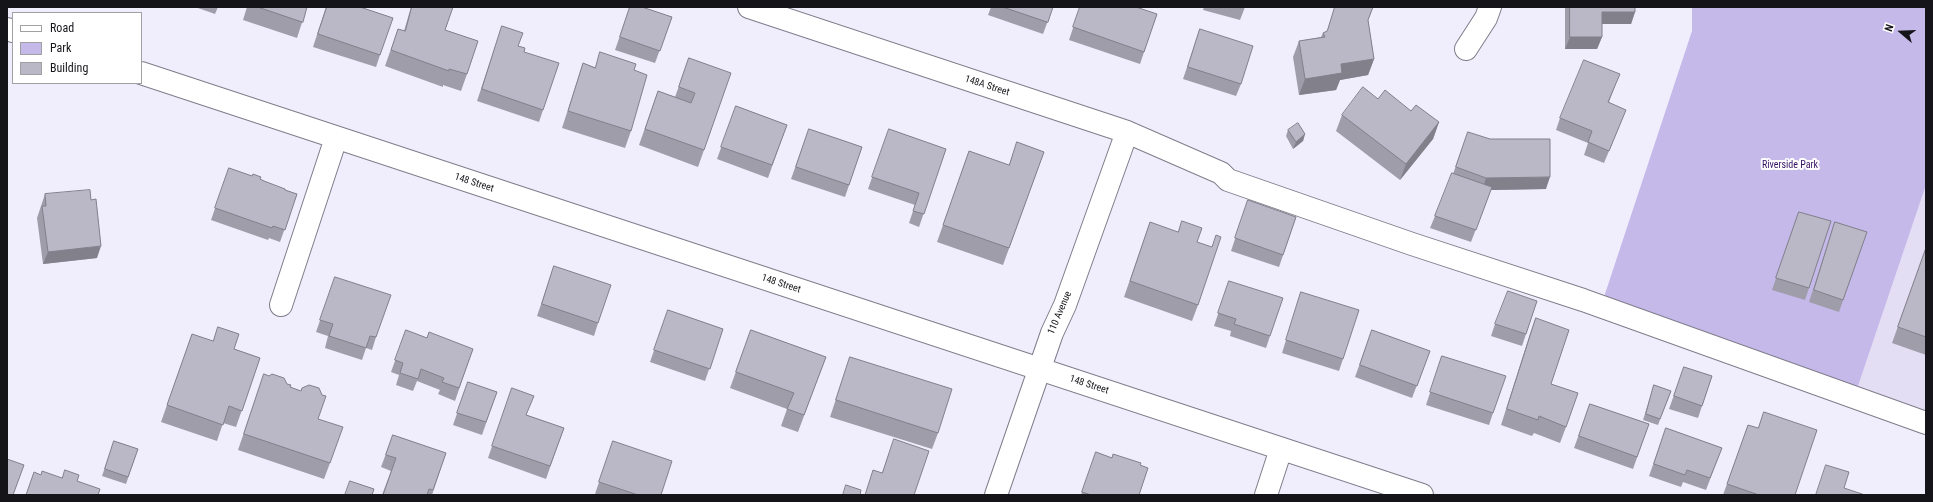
<!DOCTYPE html>
<html>
<head>
<meta charset="utf-8">
<style>
  body { margin:0 }
  #map { position:relative; width:1933px; height:502px; overflow:hidden; background:#f0edfc; font-family:"Roboto Condensed",sans-serif }
  canvas { display:block }
  .frame { position:absolute; inset:0; border:8px solid #151419; pointer-events:none }
  .legend { position:absolute; left:12px; top:12px; width:130px; height:72px; box-sizing:border-box; background:#fff; border:1px solid #a1a1a3; margin:0; padding:5px 7px; list-style:none; font-size:12px; color:#151419 }
  .legend li { display:flex; align-items:center; gap:8px; height:20px }
  .legend b { width:20px; border:1px solid #a1a1a3 }
  .north { position:absolute; left:1881px; top:12px; width:40px; height:40px; -webkit-text-stroke:3px #fff; paint-order:stroke; rotate:289deg; font-size:11px; font-weight:700; line-height:16px; text-align:center; color:#151419 }
  .north::after { content:''; display:block; margin:auto; width:14px; height:18px; background:#151419; clip-path:polygon(50% 0,100% 100%,50% 72%,0 100%) }
</style>
</head>
<body>
<div id="map">
<canvas width="1933" height="502"></canvas>
<div class="frame"></div>
<ul class="legend">
<li><b style="height:5px;background:#fff"></b>Road</li>
<li><b style="height:11px;background:#c5b9ea"></b>Park</li>
<li><b style="height:11px;background:#bab7c6"></b>Building</li>
</ul>
<div class="north">N</div>
</div>
<script>
const context = document.querySelector('canvas').getContext('2d');
context.lineJoin = 'round';
function fill(path, color) { context.fillStyle = color; context.fill(path, 'evenodd'); }
function trace(path, color, width, dash) { context.strokeStyle = color; context.lineWidth = width; context.lineCap = dash ? 'butt' : 'round'; context.setLineDash(dash || []); context.stroke(path); }
function drawText(font, color, halo, rows, align = 'center') {
  context.font = font + ' "Roboto Condensed",sans-serif'; context.lineWidth = 4; context.setLineDash([]); context.textBaseline = 'middle'; context.strokeStyle = halo; context.fillStyle = color; for (const [text, x, y, turn = 0] of rows) {
    context.save(); context.translate(x, y); context.rotate((+turn || 0) * Math.PI / 180); context.textAlign = isNaN(turn) ? turn : align; if (halo) context.strokeText(text, 0, 0); context.fillText(text, 0, 0); context.restore();
  }
}
fill(new Path2D(`
  M1926,185V413L1857,389Z`), '#e4def5');
fill(new Path2D(`
  M1692,7H1926V185L1857,389L1602,303L1692,31Z`), '#c5b9ea');
const minor = new Path2D(`
  M749,7L1127,132L1221,173L1228,180L1412,244L1583,300L1926,423
  M7,29L13,31
  M1466,49L1486,18L1490,7
  M141,73L1422,495
  M281,305L336,138
  M996,495L1052,333L1065,305L1127,132
  M1266,495L1281,449`);
trace(minor, '#807d8b', 24);
trace(minor, '#fff', 22);
fill(new Path2D(`
  M195,7H218L215,14Z
  M247,7H307L297,38L243,20Z
  M326,7H360L380,55L376,67L313,47Z
  M411,7H453L445,30L467,74L461,91L443,85V87L385,66L398,29L404,31Z
  M630,7L672,17L655,63L615,50Z
  M991,7H1053L1043,34L988,15Z
  M1080,7L1157,14L1140,64L1069,40Z
  M1204,7H1245L1240,20L1203,10Z
  M1335,7H1373L1368,20L1374,59L1368,75L1340,80L1336,90L1299,95L1293,57L1299,41L1321,37L1323,33L1327,31Z
  M1565,7H1635V12L1631,24H1602V37L1597,49H1565Z
  M502,26L518,46L524,52L543,110L539,122L477,101Z
  M1200,29L1241,84L1236,96L1183,79Z
  M689,58L704,150L698,167L639,145L658,91L675,97Z
  M583,63L594,67L634,70L631,131L625,148L562,128Z
  M1615,86L1609,102L1621,122L1604,163L1584,155L1588,143L1556,130L1560,118Z
  M1378,99L1411,111L1439,122L1433,139L1400,180L1336,131L1342,115Z
  M736,106L787,125L768,178L717,159Z
  M809,129L862,147L845,197L791,179Z
  M889,129L946,149L919,227L909,223L915,205L868,189Z
  M1288,130L1305,134L1303,141L1293,149L1286,136Z
  M1468,132L1546,189L1491,190L1471,242L1430,228L1435,216L1453,174Z
  M1017,142L1044,152L1003,265L937,242L969,151L1009,165Z
  M229,168L260,179L264,181L285,190L297,194L280,242L269,238L268,240L211,220Z
  M45,194L97,258L43,264L37,218Z
  M1248,200L1296,217L1279,267L1231,251Z
  M1799,212L1809,288L1805,300L1772,290Z
  M1150,222L1197,242L1198,305L1192,321L1124,297Z
  M1835,222L1867,232L1839,312L1809,302Z
  M1926,248V355L1892,343Z
  M554,266L598,323L594,336L537,316Z
  M335,277L376,337L372,350L366,348L362,360L325,348L328,336L316,332Z
  M1229,281L1270,336L1266,348L1230,336L1231,331L1214,326Z
  M1301,292L1343,359L1339,371L1282,353Z
  M668,310L723,329L705,381L650,362Z
  M1536,318L1551,384L1566,427L1560,443L1534,433L1532,436L1501,425L1530,334Z
  M1495,324L1526,334L1522,346L1491,336Z
  M406,330L427,338L473,349L455,401L438,394L440,390L417,381L413,391L396,385L399,375L391,372Z
  M751,330L826,357L798,432L781,426L787,409L730,388Z
  M1372,330L1430,351L1412,398L1355,377Z
  M192,334L260,358L236,427L223,423L217,441L161,422Z
  M1442,356L1493,413L1489,425L1426,405Z
  M850,357L938,433L932,449L830,417Z
  M1684,367L1712,376L1698,418L1669,409Z
  M264,374L287,384L290,387L301,391L318,419L330,463L324,479L238,450Z
  M468,382L497,392L482,435L453,425Z
  M1654,385L1671,391L1658,425L1643,420Z
  M512,388L527,415L564,428L546,479L488,458Z
  M1590,404L1649,424L1633,469L1574,448Z
  M1748,425L1795,495H1723Z
  M1666,428L1722,448L1706,490L1683,482L1681,487L1649,476Z
  M393,435L446,453L432,495H382L391,471L381,467Z
  M114,441L138,449L126,484L102,476Z
  M613,441L661,495H598L595,494Z
  M1096,452L1112,458L1140,465L1139,495H1081Z`), '#a09daa');
fill(new Path2D(`
  M1602,12H1635L1631,24H1597Z
  M1570,37H1602L1597,49H1565Z
  M1374,59L1368,75L1340,80L1336,90L1299,95L1305,79L1341,64Z
  M1439,122L1433,139L1400,180L1406,164Z
  M1305,134L1303,141L1293,149L1296,142Z
  M1550,177L1546,189L1491,190L1471,242L1491,190H1482L1486,178Z
  M101,246L97,258L43,264L48,252Z`), '#82808b');
const building = new Path2D(`
  M258,7H307L303,22Z
  M327,7H360L393,18L380,55L318,34Z
  M412,7H453L445,30L478,41L467,74L449,69V71L391,50L398,29L405,31Z
  M630,7H642L672,17L660,51L620,37Z
  M1003,7H1053L1048,22Z
  M1080,7H1136L1157,14L1144,52L1073,27Z
  M1335,7H1373L1368,20L1374,59L1341,64L1342,73L1305,79L1299,41L1325,37L1323,33L1327,31Z
  M1570,7H1635V12H1602V37H1570Z
  M502,26L523,33L518,46L525,48L524,52L559,63L543,110L482,89Z
  M1200,29L1253,46L1241,84L1188,67Z
  M600,52L636,64L634,70L647,75L631,131L568,111L583,63L595,68Z
  M689,58L731,73L704,150L645,129L658,91L691,103L695,93L679,87Z
  M1584,60L1620,74L1608,102L1626,110L1609,151L1588,142L1592,131L1560,118Z
  M1363,87L1378,99L1385,90L1411,111L1416,105L1439,122L1406,164L1342,115Z
  M736,106L787,125L772,165L721,147Z
  M1298,123L1305,134L1296,142L1288,130Z
  M809,129L862,147L849,185L796,167Z
  M889,129L946,149L924,214L913,211L919,193L872,177Z
  M1468,132L1490,139H1550V177L1486,178L1456,167Z
  M1017,142L1044,152L1009,248L943,225L969,151L1009,165Z
  M229,168L252,176L253,174L261,177L260,179L264,181L285,189V190L297,194L285,230L273,226L272,228L215,208Z
  M1452,173L1492,187L1476,230L1435,216Z
  M90,190L91,200L96,199L101,246L48,252L42,206H46L45,194Z
  M1248,200L1296,217L1283,255L1235,238Z
  M1799,212L1831,221L1809,288L1776,278Z
  M1182,221L1202,228L1197,242L1212,247L1216,235L1221,237L1198,305L1130,281L1150,222L1178,232Z
  M1835,222L1867,232L1843,300L1814,290Z
  M1926,248V337L1898,327Z
  M554,266L611,285L598,323L542,304Z
  M335,277L391,295L376,337L370,336L366,348L329,336L333,324L320,320Z
  M1229,281L1283,298L1270,336L1234,324L1236,319L1218,313Z
  M1508,291L1537,301L1526,334L1495,324Z
  M1301,292L1359,310L1343,359L1286,340Z
  M668,310L723,329L710,369L654,350Z
  M1536,318L1569,330L1551,384L1578,393L1566,427L1539,416L1538,420L1507,409Z
  M218,327L239,334L234,349L260,358L242,411L229,406L223,425L167,405L192,334L213,341Z
  M406,330L427,338L429,332L473,349L459,388L442,382L444,378L421,369L418,379L400,373L403,363L395,360Z
  M751,330L826,357L804,415L787,409L794,393L736,372Z
  M1372,330L1430,351L1417,386L1360,365Z
  M1442,356L1506,376L1493,413L1430,392Z
  M850,357L952,389L938,433L836,400Z
  M1684,367L1712,376L1702,406L1674,396Z
  M264,374L269,376L272,374L284,378L287,384L291,385L290,387L301,391L302,388L309,385L319,388L322,395L326,396L318,419L343,427L330,463L244,434Z
  M468,382L497,392L486,422L457,413Z
  M1654,385L1671,391L1660,419L1646,414Z
  M512,388L534,396L526,415L564,428L550,466L492,446Z
  M1590,404L1649,424L1637,457L1579,436Z
  M1764,412L1817,430L1795,495H1759L1727,484L1748,425L1758,428Z
  M1666,428L1722,448L1710,478L1687,470L1685,475L1654,464Z
  M393,435L446,453L433,490L429,489L427,495H383L396,458L386,455Z
  M894,439L929,451L914,495H865L873,470L882,473Z
  M114,441L138,449L128,477L105,469Z
  M613,441L672,461L661,495H638L599,482Z
  M1096,452L1112,458L1113,454L1141,463L1140,465L1148,468L1139,495H1091L1082,492Z
  M7,459L24,465L13,495H7Z
  M1826,465L1849,472L1844,488L1865,495H1816Z
  M65,470L79,475L77,481L100,489L98,495H26L34,472L41,475L42,471L62,478Z
  M350,481L374,489L372,495H345Z
  M846,485L861,490L860,495H843Z`);
fill(building, '#bab7c6');
trace(building, '#82808b', 1);
drawText('10px', '#151419', '#fff', [
  ["148A Street",987,86,18],
  ["148 Street",474,183,18],
  ["148 Street",781,284,18],
  ["110 Avenue",1060,313,-67],
  ["148 Street",1089,385,18]
]);
drawText('10px', '#351363', '#fff', [
  ["Riverside Park",1790,165]
]);
</script>
</body>
</html>
